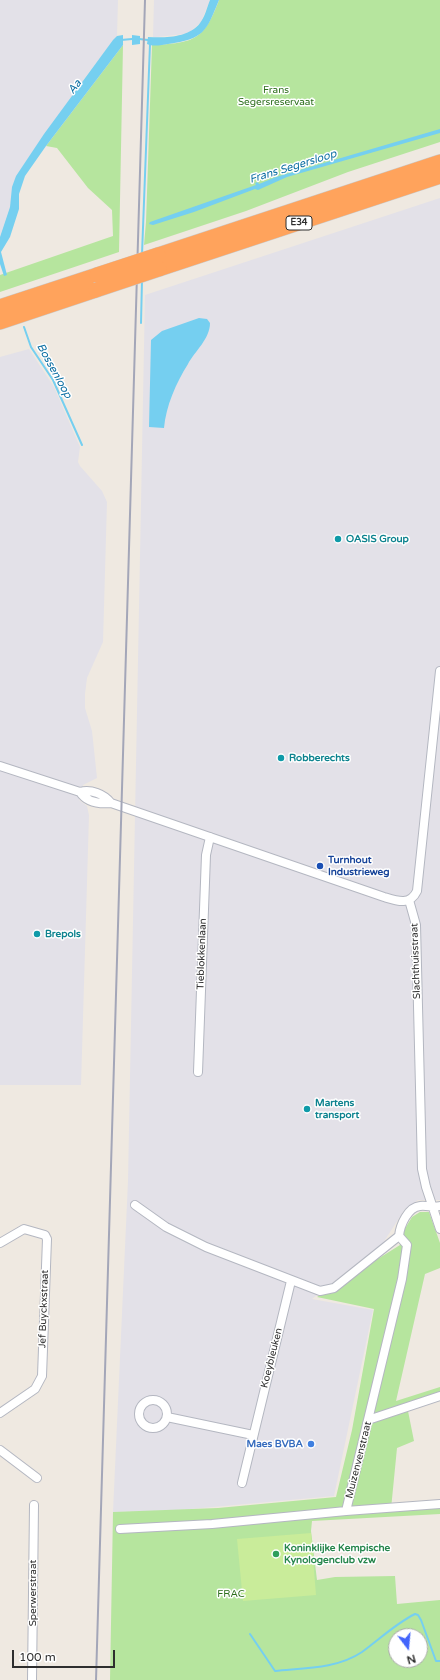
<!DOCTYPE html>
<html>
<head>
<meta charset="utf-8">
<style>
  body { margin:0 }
  #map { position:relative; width:440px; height:1680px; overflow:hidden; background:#efe9e1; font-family:"Varela Round",sans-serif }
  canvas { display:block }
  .north { position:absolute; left:388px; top:1628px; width:40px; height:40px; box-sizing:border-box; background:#fff; border:1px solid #ababab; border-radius:50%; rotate:164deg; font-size:11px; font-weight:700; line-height:16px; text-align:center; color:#2e2e2e }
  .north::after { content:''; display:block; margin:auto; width:14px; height:18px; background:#4264fb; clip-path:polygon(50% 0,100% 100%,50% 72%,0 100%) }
  .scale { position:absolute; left:12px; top:1650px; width:103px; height:18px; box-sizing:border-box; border:2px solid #2e2e2e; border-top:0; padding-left:5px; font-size:12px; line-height:14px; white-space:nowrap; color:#2e2e2e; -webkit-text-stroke:3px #fff; paint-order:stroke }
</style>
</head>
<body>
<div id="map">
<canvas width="440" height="1680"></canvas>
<div class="north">N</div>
<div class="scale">100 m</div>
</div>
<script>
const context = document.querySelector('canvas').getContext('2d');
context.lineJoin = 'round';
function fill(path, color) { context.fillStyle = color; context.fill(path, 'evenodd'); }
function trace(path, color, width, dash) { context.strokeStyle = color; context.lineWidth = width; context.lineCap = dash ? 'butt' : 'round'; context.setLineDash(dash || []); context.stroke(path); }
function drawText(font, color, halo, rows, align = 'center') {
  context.font = font + ' "Varela Round",sans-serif'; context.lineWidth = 3; context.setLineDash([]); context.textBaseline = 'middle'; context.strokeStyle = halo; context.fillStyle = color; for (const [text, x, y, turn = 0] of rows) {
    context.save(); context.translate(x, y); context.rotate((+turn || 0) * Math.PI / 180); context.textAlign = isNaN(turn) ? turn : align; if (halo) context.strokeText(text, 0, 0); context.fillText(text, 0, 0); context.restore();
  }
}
fill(new Path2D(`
  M0,0H118L117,36L87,75L16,176L10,207L0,237Z
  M154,0H210L201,22L191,31L185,34L156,37H153Z
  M440,198V1200H418L405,1209L383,1243L312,1299L373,1310L334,1496L169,1511L113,1512L128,1181L145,295Z
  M29,349L54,387L80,447L78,462L80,466L102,491L107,502L103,642L87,678L85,694V708L92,731L97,778L83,785L79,800L87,806L89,815L81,1085H0V357Z`), '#e3e1e8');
fill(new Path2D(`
  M219,0H440V142L348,172L246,211L144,245L146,222L152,45C195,43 204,40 219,0Z
  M123,45L119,252L0,292V275L113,236L112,210L88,188L57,148L46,146Z
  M420,1212H429L440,1243V1268L425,1274L396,1401L440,1387V1399L408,1411L414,1441L397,1448L391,1509L440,1506V1514L312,1521L311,1531L317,1580L335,1577L395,1576L397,1604L440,1600V1680H110L113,1512L218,1508L336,1497L352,1430L374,1309L317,1297L400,1245L398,1240L412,1217ZM396,1636H420V1660H396Z`), '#b6e59e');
fill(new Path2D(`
  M311,1533L316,1595L243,1601L237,1539Z`), '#c9ec9a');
fill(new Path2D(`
  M210,0H219C206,32 204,39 168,44C162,45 153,47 147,44L148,37C164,38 189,38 200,23C205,17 207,7 210,0Z
  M123,35V45L46,146L25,176L19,194V209L10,237L1,252L7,275L4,276L0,264V237L10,207L12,187L16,176L44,134L113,40L117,36Z
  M132,35L140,36V44L132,45Z
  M440,129V133L287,177L258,190L255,189L194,212L153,225L149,224L150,222L256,185L255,183L258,182L259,184L276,177Z
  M199,318L207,319L210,323C210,339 195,351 188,364C176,383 166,406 164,428L149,427L151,340L162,331Z`), '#75cff0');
trace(new Path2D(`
  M139,39L148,40
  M121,40L132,39
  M142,254L150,44
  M141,323L142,280
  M24,327L31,347L53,380L82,445
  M250,1634L275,1671C303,1668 337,1669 362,1652C380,1639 395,1624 415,1614L418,1615L421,1620L436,1661H440`), '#75cff0', 2);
const street = new Path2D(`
  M0,766L80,792C91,789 104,794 111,803
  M80,792C87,803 100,804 111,803L384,897C397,901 410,906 417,891L440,671
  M409,900L416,925L422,1169L426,1187L440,1229
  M198,1072L206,855L210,837
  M135,1205L166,1227L206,1247L320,1291L334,1288L399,1236C400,1225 408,1207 420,1206C427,1205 433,1208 440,1206
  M0,1243L24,1229L45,1235L47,1239L42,1376L35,1389L0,1413
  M139 1414a14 14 0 1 1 28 0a14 14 0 1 1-28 0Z
  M167,1417L253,1435
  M368,1420L440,1396
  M0,1450L37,1478
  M242,1483L291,1281
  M346,1511L440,1504
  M120,1529L212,1524L346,1511L402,1279L407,1245L399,1236
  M32,1680L34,1505`);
const highway = new Path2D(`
  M158,255L440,162
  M159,269L440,176
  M0,307L97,275
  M0,322L96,290`);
trace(street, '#b4b7c1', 10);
trace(highway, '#c9c9c9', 16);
trace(street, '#fff', 8);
trace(highway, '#ffa35c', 15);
trace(new Path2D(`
  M96,1680L145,0`), '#a3a6b8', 2);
const highwayBridge = new Path2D(`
  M97,275L158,255
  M96,290L159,269`);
trace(highwayBridge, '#c9c9c9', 16, []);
trace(highwayBridge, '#ffa35c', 15);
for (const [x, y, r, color] of [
  [338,539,4,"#0f9aa8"],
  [281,758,4,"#0f9aa8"],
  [320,866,4,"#1a4fb4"],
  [37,934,4,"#0f9aa8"],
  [307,1109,4,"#0f9aa8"],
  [311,1444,4,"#3f7fe0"],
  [276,1554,4,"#2e9e5b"]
]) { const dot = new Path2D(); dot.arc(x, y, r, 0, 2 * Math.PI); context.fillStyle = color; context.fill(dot); trace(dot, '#fff', 1.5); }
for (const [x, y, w] of [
  [299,223,26]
]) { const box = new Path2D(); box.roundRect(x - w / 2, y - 7, w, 14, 3); context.fillStyle = '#fff'; context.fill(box); trace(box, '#2e2e2e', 1); }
drawText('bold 9px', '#2e2e2e', null, [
  ["E34",299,223]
]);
drawText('10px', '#2c6e1b', '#fff', [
  ["Frans",276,90],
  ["Segersreservaat",276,102],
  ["FRAC",231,1594]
]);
drawText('bold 10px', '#0d838f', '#fff', [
  ["OASIS Group",346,539],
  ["Robberechts",289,758],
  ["Brepols",45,934],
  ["Martens",315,1103],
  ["transport",315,1115]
], 'left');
drawText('bold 10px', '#164399', '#fff', [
  ["Turnhout",328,860],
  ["Industrieweg",328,872]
], 'left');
drawText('10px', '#2e2e2e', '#fff', [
  ["Tieblokkenlaan",202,954,-88],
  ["Slachthuisstraat",416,961,-92],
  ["Jef Buyckxstraat",44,1309,-88],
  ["Koeybleuken",272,1358,-76],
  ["Muizenvenstraat",359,1460,-76],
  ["Sperwerstraat",33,1593,-90]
]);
drawText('bold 10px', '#366cbe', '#fff', [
  ["Maes BVBA",303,1444]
], 'right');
drawText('bold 10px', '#27864d', '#fff', [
  ["Koninklijke Kempische",284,1548],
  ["Kynologenclub vzw",284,1560]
], 'left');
drawText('italic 11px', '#0d6fa3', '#fff', [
  ["Aa",75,87,-54],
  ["Frans Segersloop",293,167,-17],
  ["Bossenloop",54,371,61]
]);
</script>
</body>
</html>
